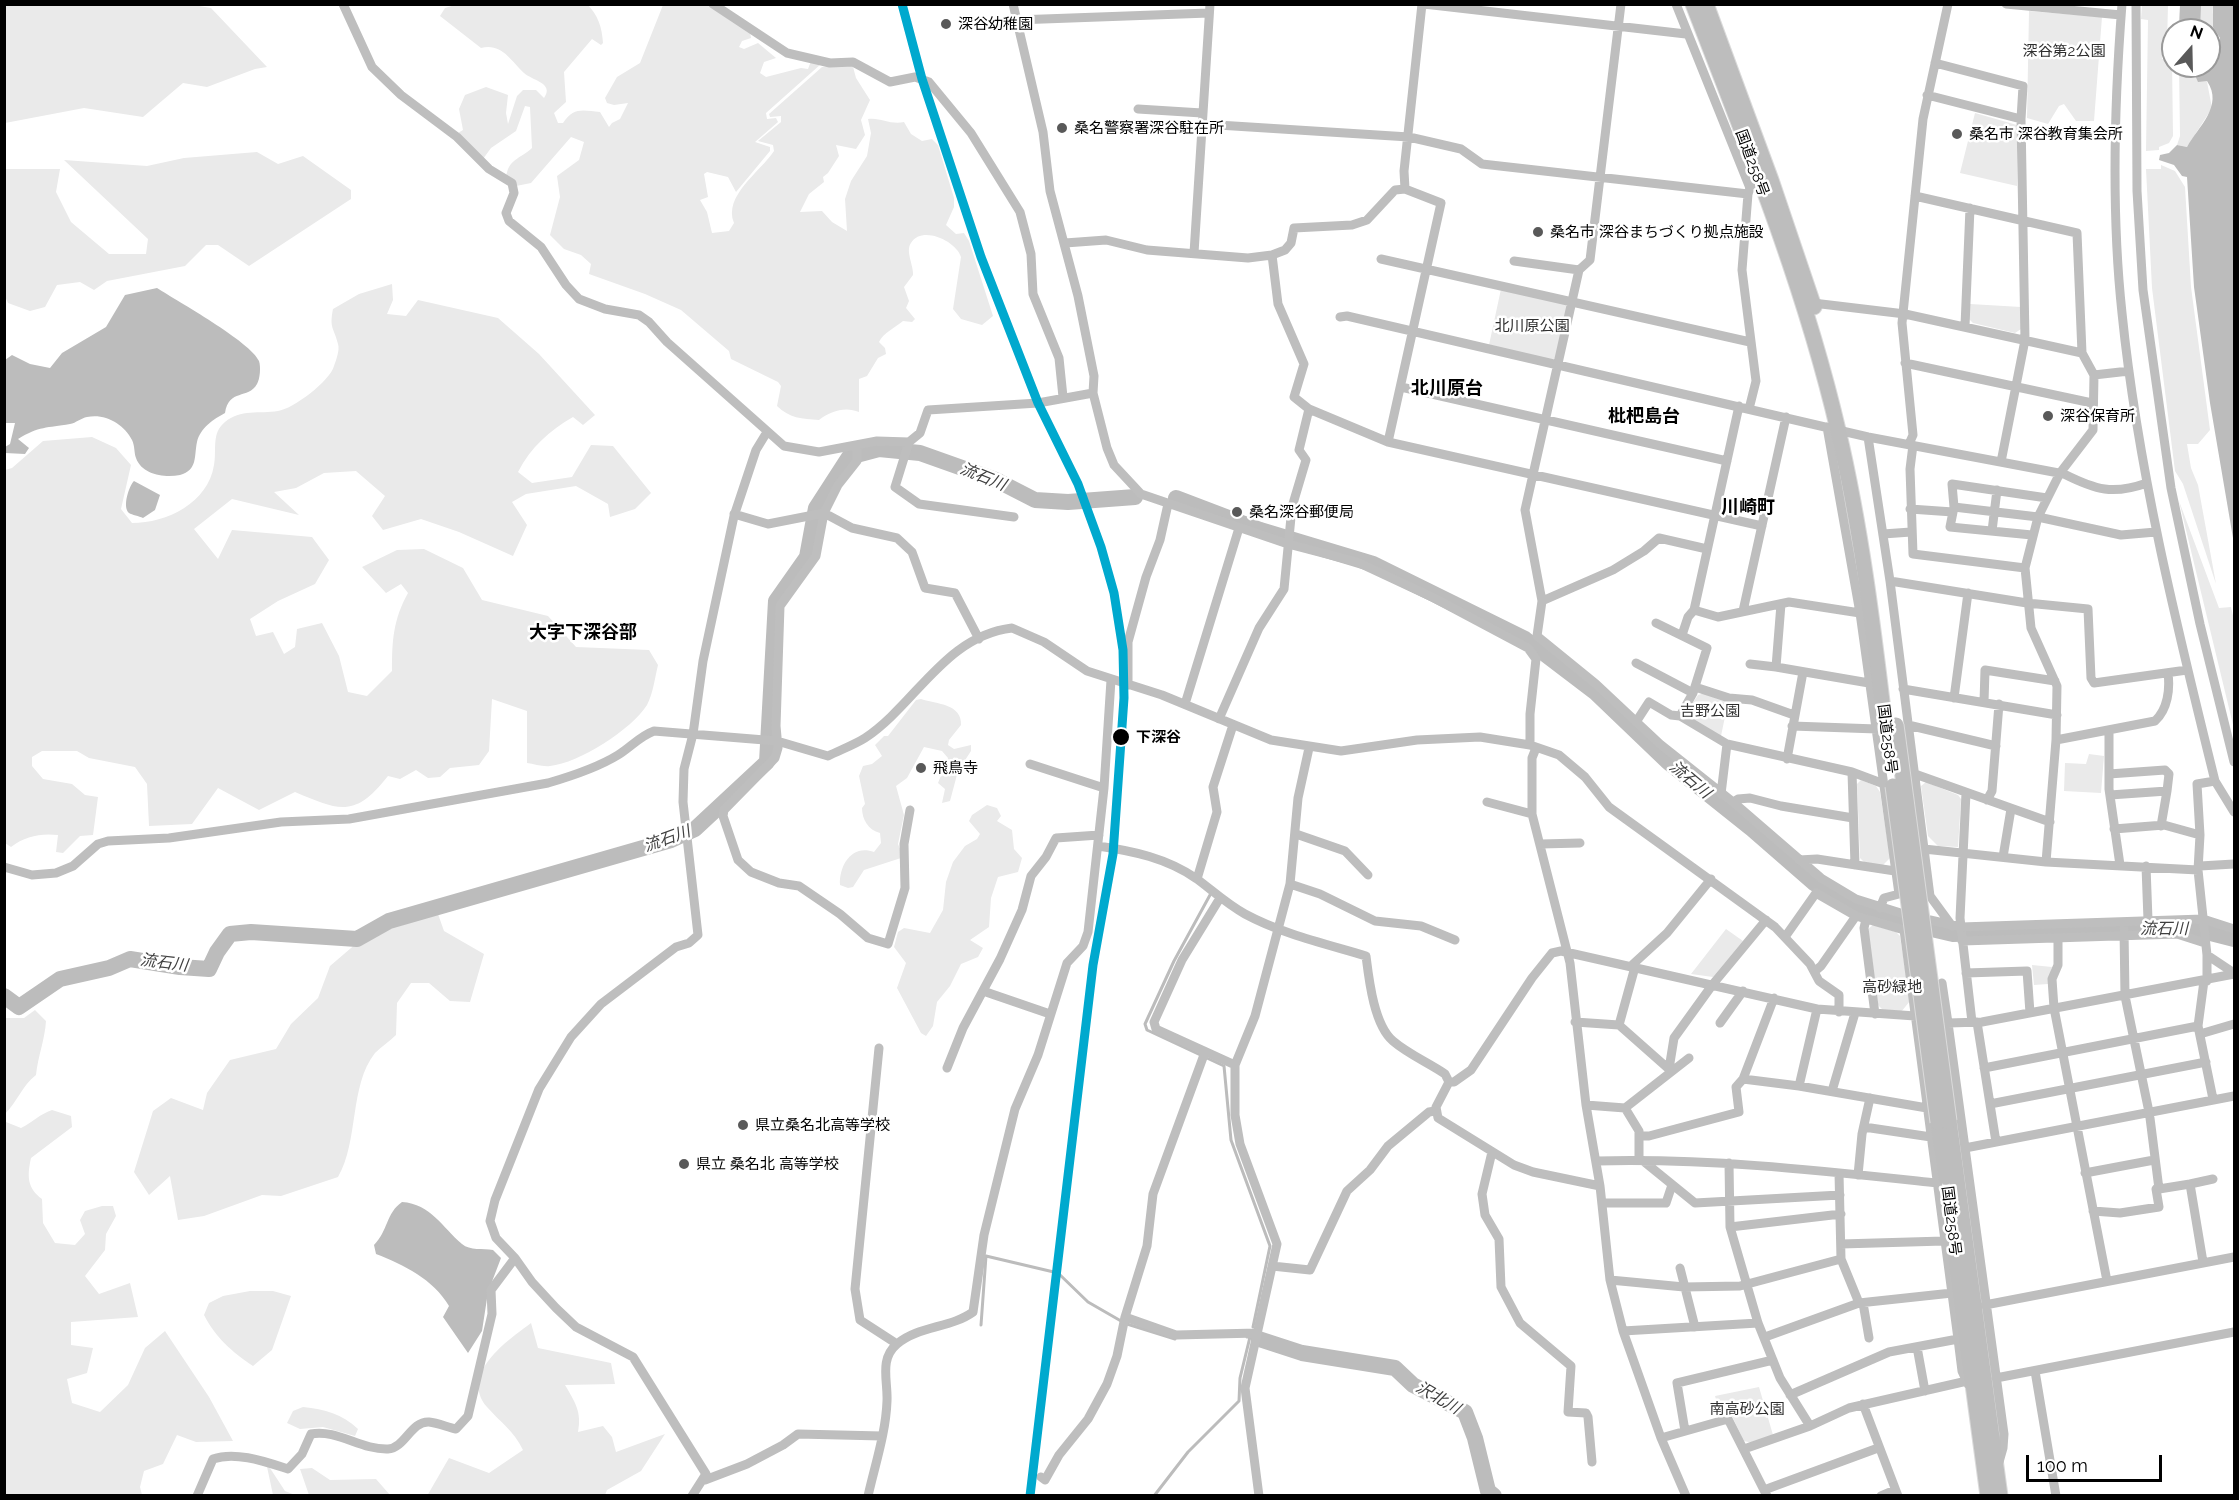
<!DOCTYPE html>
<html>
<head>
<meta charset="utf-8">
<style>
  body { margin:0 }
  #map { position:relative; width:2239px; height:1500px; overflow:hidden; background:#fff; font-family:Raleway,sans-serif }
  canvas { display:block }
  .frame { position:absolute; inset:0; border:6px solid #000; pointer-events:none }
  .north { position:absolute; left:2161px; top:18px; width:60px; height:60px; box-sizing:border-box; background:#fff; border:2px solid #999; border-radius:50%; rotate:20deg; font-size:16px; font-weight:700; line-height:24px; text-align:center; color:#000 }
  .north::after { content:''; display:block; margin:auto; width:21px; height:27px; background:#595959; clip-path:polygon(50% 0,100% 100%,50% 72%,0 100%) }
  .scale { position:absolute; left:2026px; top:1455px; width:136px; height:27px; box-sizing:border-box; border:3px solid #000; border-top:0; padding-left:8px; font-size:18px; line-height:21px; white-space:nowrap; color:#000; -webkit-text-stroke:4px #fff; paint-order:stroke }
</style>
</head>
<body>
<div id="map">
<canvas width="2239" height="1500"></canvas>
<div class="frame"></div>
<div class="north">N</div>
<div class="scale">100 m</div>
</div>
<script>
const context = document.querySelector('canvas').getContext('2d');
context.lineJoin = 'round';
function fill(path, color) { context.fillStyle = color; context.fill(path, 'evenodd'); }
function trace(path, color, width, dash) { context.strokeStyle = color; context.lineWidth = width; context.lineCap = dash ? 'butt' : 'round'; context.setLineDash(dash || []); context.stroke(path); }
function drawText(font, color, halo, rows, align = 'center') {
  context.font = font + ' Raleway,"Noto Sans JP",sans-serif'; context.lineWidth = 5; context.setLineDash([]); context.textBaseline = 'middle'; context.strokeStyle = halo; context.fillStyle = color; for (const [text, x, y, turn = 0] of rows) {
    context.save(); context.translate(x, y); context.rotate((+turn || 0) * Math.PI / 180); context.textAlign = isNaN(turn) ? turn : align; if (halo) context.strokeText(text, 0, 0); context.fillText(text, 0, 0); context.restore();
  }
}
fill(new Path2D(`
  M137,4H187L211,8L267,67L255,69L207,87L183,83L143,117L84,108L5,123V5Z
  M455,5L587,4C598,15 602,27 603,43L601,45L592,39L564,72L566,102L554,113L558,123H563C573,107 583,110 600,112L609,127L612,123L620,119L628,103L614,105L607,103L605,98L617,77L640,63L663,5H710L750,32L751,38L742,41L739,47L744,49L758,43L776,58L764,62L760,73L766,77L801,68L808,69L811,61L821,64L766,113L767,119L776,118L778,122L755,142L770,147V151L736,192L728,177L707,172L704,174L708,197L700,200L707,212L712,233L729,231L734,223C723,196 760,172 774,151L773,145L758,141L781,122V116L770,117L769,114L822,67L852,63L856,78L870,100L861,120L865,135L856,149L836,145L839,156L828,173L823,177L824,182L809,194L800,212L822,211L832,222L847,231L845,199L851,181L867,156L871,133L868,119C880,117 890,125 904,122L911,134L922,141L932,139L938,145L954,198V207L946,225L956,234L964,233L969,241L993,316L982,325L961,319L953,309L961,257C956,241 922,225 911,243C905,251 914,266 913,275L904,287L909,301L906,308L915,319L912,322L903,321C896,327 883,333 879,342L885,348L886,354L878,358L867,376L859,379V412C846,406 830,411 819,420C802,419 789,418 777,406L781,386L778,382L731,359L729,351L681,310L645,294L589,274L591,264L581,255L564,249L550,235L560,197L557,176L579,160L584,142L571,137L531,183L516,186L506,178C508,159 520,159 532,148L530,107L525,106L516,131L491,148L483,159L458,133L463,130L459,109L465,95L486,87L508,95L506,113L508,124L517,96L523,90H536L544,98C555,83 531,80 524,73C510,60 502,43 481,48L440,16L445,8Z
  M2142,5H2168L2167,44L2162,47V59L2172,60L2173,136L2169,143L2159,147V150L2146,151L2148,20L2141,19Z
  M2180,5H2213C2211,26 2222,29 2216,55L2209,58V30H2179Z
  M2029,11L2102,17L2094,121H2076L2064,104L2059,106L2048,124L2027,118Z
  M2179,66H2204L2212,108L2187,147L2177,145L2180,136Z
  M1975,113L2017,125V186L1960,173Z
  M257,152L278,164L303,156L351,190V199L249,266L218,245H206L185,266L107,281L94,290L80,282L57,285L45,307L30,311L8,303L4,294L5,169H60L56,192L71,222L109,254H146L148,239L64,160L147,166L184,158Z
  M2161,165L2175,171L2185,187L2191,287L2210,430L2198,444H2187L2191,468L2198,485L2216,584L2183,484L2175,471L2152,288L2146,169H2161Z
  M392,284L393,300L387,314L406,316L418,300L498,318L539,354L595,415L583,425L573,417C549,431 531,447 518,472L532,483L572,477L591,445L613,446L651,493L635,509L610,517L608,504L576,486L526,494L512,502L527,525L513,556L459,532L421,519L383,530L372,516L385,496L356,471L324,473L296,488L274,492L299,515L232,499L194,529L218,559L232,530L312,537L329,560L315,584L278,601L250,619L256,636L273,632L284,654L295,647L297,629L322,623L339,656L348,692L367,696L392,671C392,641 393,620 408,593L401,584L386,593L362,567L397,550L424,549L463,568L482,600L548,616L576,647L649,650L658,665C655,677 653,694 647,705C631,730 579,763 550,766C543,767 534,764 527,763V711L492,699L489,751L479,765L450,768L440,777L428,778L416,770L400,779L388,776C355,818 340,811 295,792L259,810L218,788L192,824L149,826L147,784L135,767L89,758L77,751H42L32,757V766L43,779L72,784L85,795L98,797L93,835L80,836L63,853L56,852L58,835C41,833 25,836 11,847L5,843V470L12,468L43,441L92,437L116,448L131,465L121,509L132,523C167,523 208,503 214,465C217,450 211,433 225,422C240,409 260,414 278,411C293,409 330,381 334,366C336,360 340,350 338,344C334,327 329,329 333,309L359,294Z
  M1501,289L1565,304L1567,307L1556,358L1552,360L1489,345Z
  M1970,304L2021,307V329L2015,333L1973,323L1969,319Z
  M2179,501L2219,608L2231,607L2234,620V729Z
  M1705,693L1728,702L1721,736L1690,718L1688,710L1698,695Z
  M921,699C937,704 962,704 961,725L949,740L948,745L954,749L971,745V751L958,771L950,801L942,803L945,789L938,783L948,758L942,751L924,747L907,778L896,786L904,815L898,844L902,854L901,858L864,870L853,887L848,888L840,885C839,865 852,844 874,852L881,843L880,833C868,830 862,819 862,808L865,804L859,776L863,766L872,764L882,756L875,745L884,736H888L916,700Z
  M2089,754L2104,756L2101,793L2064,791L2065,763L2086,764Z
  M1861,780L1876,786L1880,792L1890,858L1882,866L1864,862L1860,858L1857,784Z
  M1926,782L1958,795L1961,799L1958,847L1938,846L1928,836L1921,786Z
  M987,805L997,808L1001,816L997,821L1012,830L1014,849L1022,858L1018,872L998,877L991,898L989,927L970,940L983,948L978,957L961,964L950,986L937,1002L933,1026L926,1036L921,1033L897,988L906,963L894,947L898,932L904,928L930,933L943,910L946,882L953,862L965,846L977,839L980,834L969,821L972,815Z
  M425,914H438L444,931L484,954L470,1002L450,1001L429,983H411L397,1003L396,1035C390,1041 381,1047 375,1053C349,1086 359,1141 338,1177L281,1196L262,1195L204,1216L178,1220L170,1176L149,1195L134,1172L153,1111L171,1098L203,1110L207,1093L230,1060L276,1049L291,1024L318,998L330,966L358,942L391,923Z
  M1873,925L1896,932L1900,936L1910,1001L1901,1012L1883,1010L1878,1005L1868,929Z
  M1726,929L1743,941L1713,977L1691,974Z
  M2032,965L2052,967L2048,984L2034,985Z
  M35,1010L46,1021C45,1039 38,1056 36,1075C21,1087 18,1101 5,1114V1018H24Z
  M52,1110L71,1116L72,1127L31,1158C27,1176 27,1188 42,1199L43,1223L55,1243L75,1245L85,1234L80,1220L85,1211L102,1206H113L116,1216L106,1234L105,1250L85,1276L99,1294L130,1283L138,1317L71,1322V1345L93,1348L87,1373L67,1379L72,1403L100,1412L128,1385L145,1348L165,1331L209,1397L233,1441L196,1442L177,1435L163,1464L144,1471L140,1487L142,1495H5V1114L6,1122L21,1128C33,1122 40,1114 52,1110Z
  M250,1291H273L291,1296L272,1350L253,1366C231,1351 216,1338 204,1315L209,1303L223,1296Z
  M531,1323L538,1348L611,1363L615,1384L565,1385C575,1402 582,1412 578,1432L603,1426L612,1437L616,1452L665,1434L641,1471L607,1490L605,1495L427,1496L449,1458L489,1473L523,1450C513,1430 501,1423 487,1407C459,1374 508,1340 531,1323Z
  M1759,1387L1773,1435L1752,1443L1744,1441L1731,1414L1721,1416L1715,1396Z
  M303,1407C325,1409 342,1414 358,1429L355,1436L323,1427L300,1429L287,1423L293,1411Z
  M266,1462L285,1491L295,1495H273Z
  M312,1468L330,1480L376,1479L390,1495H309L300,1469Z`), '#eaeaea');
fill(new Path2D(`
  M2180,5H2201L2200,30H2179Z
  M2213,5H2234V544L2210,403L2194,287L2187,177L2182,176L2174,165L2159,160L2160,155L2169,153L2177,145L2187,147C2198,127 2224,106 2207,81L2198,82L2194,73L2199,66H2209V52L2213,56L2216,55L2220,38L2213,27Z
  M157,288C177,301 251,342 259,361C261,367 260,379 257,384C248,400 229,388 225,413C214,419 200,428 197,442C194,456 198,470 180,475C165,478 142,475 136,458C134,453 135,446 132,440C124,424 105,413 87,417C81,418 76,423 70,424C47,428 39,426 18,439L29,448L25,454L5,453V447L10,444L15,423H5V360L12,355L30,364L50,368L62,353L106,327L125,295Z
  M134,481L160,495L155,510L143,518C139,516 132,515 129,513C122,507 129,486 134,481Z
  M402,1202C431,1204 442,1227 462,1244C470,1251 483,1248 493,1250L501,1258L488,1292L482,1331L468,1353L443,1317L449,1306C433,1279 404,1265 376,1254L374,1245C388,1231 386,1213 402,1202Z`), '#bcbcbc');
trace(new Path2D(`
  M1210,895L1174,961L1145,1024L1147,1030L1224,1066L1231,1140L1270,1246L1253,1327
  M1127,1324L1175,1339
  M981,1325L986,1256L1058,1273L1088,1302L1121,1321
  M1154,1496L1188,1452L1239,1401L1240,1378L1250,1337H1247`), '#bcbcbc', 3);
trace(new Path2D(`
  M1176,498L1260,530L1373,564L1525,639L1596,693L1668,762L1752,829L1814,883L1846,903L1893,920L1953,934L2187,927L2234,939
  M4,996L19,1007L60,979L109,968L130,959L180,967L209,969L217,952L230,934L251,932L357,939L389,921L671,840L695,829L767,762L776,601L807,557L816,508L849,457L879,449L920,453L996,480L1035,500L1068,502L1135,497
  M1259,1339L1302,1353L1395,1368L1413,1385L1465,1412L1475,1438L1488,1491L1494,1496`), '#bcbcbc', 16);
const highway = new Path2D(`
  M1693,4C1747,144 1804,284 1838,430C1861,528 1873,626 1885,726
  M1706,4L1771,180L1814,307
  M1949,1121L2000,1496
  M1938,1122L1946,1177
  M1954,1243L1988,1496`);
trace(highway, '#dbdbdb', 17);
trace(new Path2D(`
  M343,4L372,67L401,95L457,137L489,169L512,183L514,193L506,213L509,221L541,247L566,285L579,299L605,309L639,315L649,322L667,342L784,446L819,452L877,441L909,442L920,433L928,410L1038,403L1093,393
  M713,4L787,53L830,63L853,62L890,82L915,77L929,82L971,133L1020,212L1031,254L1033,294L1059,358L1063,397
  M1013,4L1043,132L1050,191L1078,296L1094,376L1093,393L1107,448L1114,465L1141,494L1288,544L1357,562L1434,598L1528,648L1536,659L1530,714V745
  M1424,4L1686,34
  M1621,4L1590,260L1579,270L1525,510L1542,601L1537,636L1596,684L1660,744L1733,802L1821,878L1856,899L1907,915
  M1676,4L1750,188
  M2006,4L2121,15
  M2122,4C2114,107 2111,211 2122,313C2138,471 2177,627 2215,781L2197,784L2200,835L2198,870
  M2136,4L2137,191L2143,290L2171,488L2200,624L2234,762
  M1016,20L1209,13
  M1935,63L2023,86L2021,119L2025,340L2001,462
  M1927,95L2021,119
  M1138,109L1202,113
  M1202,124L1409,137L1461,149L1482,164L1748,194
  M1405,189L1404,171L1422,4
  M1915,196L2077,233L2082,353
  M1065,243L1106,240L1147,250L1248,258L1272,255L1285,250L1291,243L1294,228L1352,225L1367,220L1395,190L1405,189L1441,203L1388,442
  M1194,253L1210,4
  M1272,255L1278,304L1304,364L1294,397L1309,409L1388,442L1762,526
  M1381,259L1750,342
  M1514,261L1579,270
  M1813,303L1905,314L2082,353L2094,375L2093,430L2060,473L2038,517L2025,568L2031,628L2057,686L2056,740L2046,862
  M1340,317L1347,316L1868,437L2064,474C2096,490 2113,495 2147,483
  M1965,326L1970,208
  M1905,363L2092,403
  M2094,375L2129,371
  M1401,387L1727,461
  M1739,406L1694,610L1718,617L1789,602L1860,613
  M1749,409L1756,381L1742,270L1748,194L1750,188L1760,184
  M1827,427L1860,613L1899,894L1884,898L1880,908
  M1868,437L1890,581L1930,896L1952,926
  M909,442L895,487L919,504L1014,517
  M1909,444L1913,435L1902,323L1923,119L1948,4
  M1913,445L1910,469L1913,554L2025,568
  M857,446V461L838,485L824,513L816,556L780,606L776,726L778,748L775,758L724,810L723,816L738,860L751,872L779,883L799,886L840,914L868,938L888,944L905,888L904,844L910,810
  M1954,507L2038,517L2121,535L2156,532
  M1910,509L1953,512
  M734,514L768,524L824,513L852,528L897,538L912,552L925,588L955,593L979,639
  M1992,531L1997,490
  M1883,534L1911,532
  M2032,535L1950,527L1954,507L1952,484L2047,498
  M1890,581L2027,603L2088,609L2091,678L2094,683L2187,670
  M1542,601L1613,570L1644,551L1659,538L1707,549
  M1781,604L1776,667L1869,683
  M1743,611L1786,417
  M1682,635L1688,617L1694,610
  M1636,663L1693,693
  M1750,664L1776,667
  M1128,685V642L1146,577L1160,540L1168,504
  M1695,687L1729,698L1752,700L1794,715
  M1903,689L2057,715
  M1954,698L1968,593
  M1984,702L1985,670L2055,681
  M1185,704L1239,528
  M1680,716L1727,744
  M1219,719L1259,628L1284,589L1292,507L1306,460L1299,450L1309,409
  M1636,722L1649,702L1671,715L1680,716L1693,693L1707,648L1656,623
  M1908,725L1996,746
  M1792,726L1877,729
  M2109,731V789L2120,865
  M2056,740L2155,721C2168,709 2170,689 2168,673
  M1536,748L1532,758V814L1570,963L1586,1105L1600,1186L1610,1280L1623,1331L1661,1438L1686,1496
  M1787,759L1803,672
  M1030,764L1104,788
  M1915,774L2050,822
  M2109,774L2165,770L2169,774L2167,791L2110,795
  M2215,781L2234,812
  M1966,793L1960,918L1972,1022
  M1721,794L1727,744L1852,772
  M1987,800L1992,791L1999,704
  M1487,802L1532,814
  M1733,802L1738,799L1750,798L1781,806L1853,818
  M2161,826L2167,791
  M2114,829L2164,825L2200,835
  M1296,834L1345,851L1368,875
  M1541,844L1580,843
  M1098,846C1133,851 1167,858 1197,879C1213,891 1227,904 1245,914C1282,934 1326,944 1366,956C1369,980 1374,1025 1393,1041C1408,1054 1429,1063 1445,1074L1449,1082L1436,1107L1438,1118L1514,1165L1533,1172L1600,1186
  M1924,849L2046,862L2198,870L2207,955L2234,973
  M2003,857L2011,809
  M1799,860L1817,859L1895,871
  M1855,865L1852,772L1884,784
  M2146,866L2148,920
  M2200,866L2234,864
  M4,867L32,875L56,873L73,866L98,844L108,841L169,838L281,822L349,819L548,783C572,776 597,768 618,755C631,747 640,736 654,731L777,741L828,756C840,750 854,745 865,738C916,704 945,636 1012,628L1044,642L1087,671L1162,695L1271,740L1341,751L1417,740L1480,737L1530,745L1559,755L1585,777L1609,807L1775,927L1810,964L1819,981L1839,995V1012
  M1197,879L1217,812L1213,787L1233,725
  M1290,884L1320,894L1375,921L1421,926L1455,940
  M1220,898L1182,960L1154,1022L1156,1029L1235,1065V1115L1240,1144L1277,1244L1245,1388L1259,1496
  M1866,919L1864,928L1875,1014
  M1930,920L1961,927L2203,919L2234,929
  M2124,929L2125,996L2149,1112
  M1785,937L1816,893L1856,916L1904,930L1958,1339L1962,1371L1968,1384
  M2058,938V965L2052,979L2054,1008L2107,1281
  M1962,941L2177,934L2205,943
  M2207,955V981
  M1631,966L1667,933L1711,879
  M1635,967L1619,1025L1671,1071
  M1815,971L1821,966L1856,916
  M1966,973L2027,971L2030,1013
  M2204,981L2198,1026L2213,1099
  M1942,983L1948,1023
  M983,991L1050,1014
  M1817,1009L1799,1086L1927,1108
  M1575,1022L1619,1025
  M1977,1022L1996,1142
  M1720,1023L1743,991
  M2200,1034L2234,1024
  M879,1048L855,1289L860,1320L897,1344
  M1235,1065L1255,1016L1290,884L1298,798L1309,748
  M947,1068L963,1028L1000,959L1022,910L1031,876L1046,857L1056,838L1099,835
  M1984,1068L2198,1026
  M1669,1069L1674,1038L1713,984L1766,920
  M1743,1079L1799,1086
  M1449,1082H1454L1471,1070L1532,978L1552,953L1561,951L1817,1009L1915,1016
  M1832,1091L1855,1013
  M1990,1104L2206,1062
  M1586,1105L1625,1108L1689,1058
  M1625,1108L1639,1131V1160
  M1864,1127L1931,1137
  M1640,1136H1649L1739,1112L1736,1087L1743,1079L1774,998
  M1965,1148L2234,1096
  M1492,1152L1482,1194L1485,1215L1499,1239L1501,1287L1520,1323L1571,1366L1568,1412L1586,1413L1588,1417L1592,1462
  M1642,1160L1695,1203L1840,1195
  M1597,1161C1711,1158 1824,1171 1937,1183
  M1729,1163L1730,1227L1758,1323L1780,1378L1810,1426
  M1839,1173L1841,1259
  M2085,1173L2154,1160
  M1858,1175L1862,1134L1870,1098
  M2190,1184L2213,1179
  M2159,1189L2190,1184L2203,1262
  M1602,1203H1666L1672,1185
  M2093,1211L2120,1213L2159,1207L2156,1189H2159L2150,1118
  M1730,1227L1841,1214
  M1841,1244L1944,1241
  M1272,1266L1310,1270L1347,1191L1370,1170L1388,1146L1429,1112L1435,1111
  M1680,1268L1695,1327
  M1610,1280L1684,1287L1740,1286L1841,1259L1859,1303L1765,1337
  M1859,1303L1952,1293
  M1863,1303L1869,1338
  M1985,1305L2234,1257
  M1125,1317L1147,1246L1153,1194L1205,1052
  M1623,1331L1758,1323
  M1917,1347L1925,1391
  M2035,1371L2056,1496
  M1996,1378L2234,1332
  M1790,1395L1889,1352L1958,1339
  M1863,1404L1898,1496
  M1685,1431L1677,1383L1773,1360
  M1661,1438L1728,1419L1767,1496
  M1744,1449L1810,1426L1849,1408L1967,1381
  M1999,1462L2003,1448L2004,1434L1948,1023L1982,1022L2234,974
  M1041,1477L1045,1480L1059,1455L1088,1419L1107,1384L1117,1356L1125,1317L1176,1335L1257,1333
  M705,1480L747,1464L783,1445L798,1434L882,1436
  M1764,1490L1878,1448
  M197,1496L213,1459C236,1451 266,1462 288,1469L302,1454L311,1434C337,1429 361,1450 388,1449C405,1448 411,1421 429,1422C438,1423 447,1427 456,1429L468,1416L492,1314L491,1290L515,1258
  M692,1496L706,1474L633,1357L576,1327L556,1308L532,1282L515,1258L496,1238L490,1221L495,1200L539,1089L571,1037L601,1004L676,947L689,943L698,935L683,802L684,769L693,734L703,661L734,516L756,450L767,432
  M868,1496C875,1465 886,1432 887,1401C888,1381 879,1359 897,1344C918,1326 951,1328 973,1312L984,1235L1015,1109L1038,1055L1067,963L1083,946L1088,932L1104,788L1111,680
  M1881,1496L1895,1490`), '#bebebe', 9);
trace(highway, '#bdbdbd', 15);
const highwayBridge = new Path2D(`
  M1896,725L1949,1121
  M1893,786L1938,1122`);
trace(highwayBridge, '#dbdbdb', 17, []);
trace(highwayBridge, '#bdbdbd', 15);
trace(new Path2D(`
  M902,4L922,79L981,257L1038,403L1078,484L1101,547L1114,593L1123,650L1124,698L1113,854L1093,965L1030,1496`), '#00a9ce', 9);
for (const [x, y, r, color] of [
  [946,24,6,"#595959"],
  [1062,128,6,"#595959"],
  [1957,134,6,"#595959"],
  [1538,232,6,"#595959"],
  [2048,416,6,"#595959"],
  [1237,512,6,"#595959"],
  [1121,737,9,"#000"],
  [921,768,6,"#595959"],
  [743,1125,6,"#595959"],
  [684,1164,6,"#595959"]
]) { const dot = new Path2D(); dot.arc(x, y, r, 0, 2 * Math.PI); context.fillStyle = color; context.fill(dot); trace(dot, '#fff', 2); }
drawText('15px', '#000', '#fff', [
  ["深谷幼稚園",958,24],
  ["桑名警察署深谷駐在所",1074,128],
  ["桑名市 深谷教育集会所",1969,134],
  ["桑名市 深谷まちづくり拠点施設",1550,232],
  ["深谷保育所",2060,416],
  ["桑名深谷郵便局",1249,512],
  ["飛鳥寺",933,768],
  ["県立桑名北高等学校",755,1125],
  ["県立 桑名北 高等学校",696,1164]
], 'left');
drawText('15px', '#2f2f2f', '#fff', [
  ["深谷第2公園",2064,51],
  ["北川原公園",1532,326],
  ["吉野公園",1710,711],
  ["高砂緑地",1892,987],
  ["南高砂公園",1747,1409]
]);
drawText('15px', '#000', '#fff', [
  ["国道258号",1752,163,70],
  ["国道258号",1887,739,83],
  ["国道258号",1951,1221,83]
]);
drawText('bold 15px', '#000', '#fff', [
  ["下深谷",1136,737]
], 'left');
drawText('italic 16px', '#404040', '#fff', [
  ["流石川",983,477,22],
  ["流石川",1690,780,40],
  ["流石川",667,839,-20],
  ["流石川",2164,929],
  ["流石川",164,963,7],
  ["沢北川",1438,1398,30]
]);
drawText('bold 18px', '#000', '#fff', [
  ["北川原台",1447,389],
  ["枇杷島台",1644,417],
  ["川崎町",1748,508],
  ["大字下深谷部",583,633]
]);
</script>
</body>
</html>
